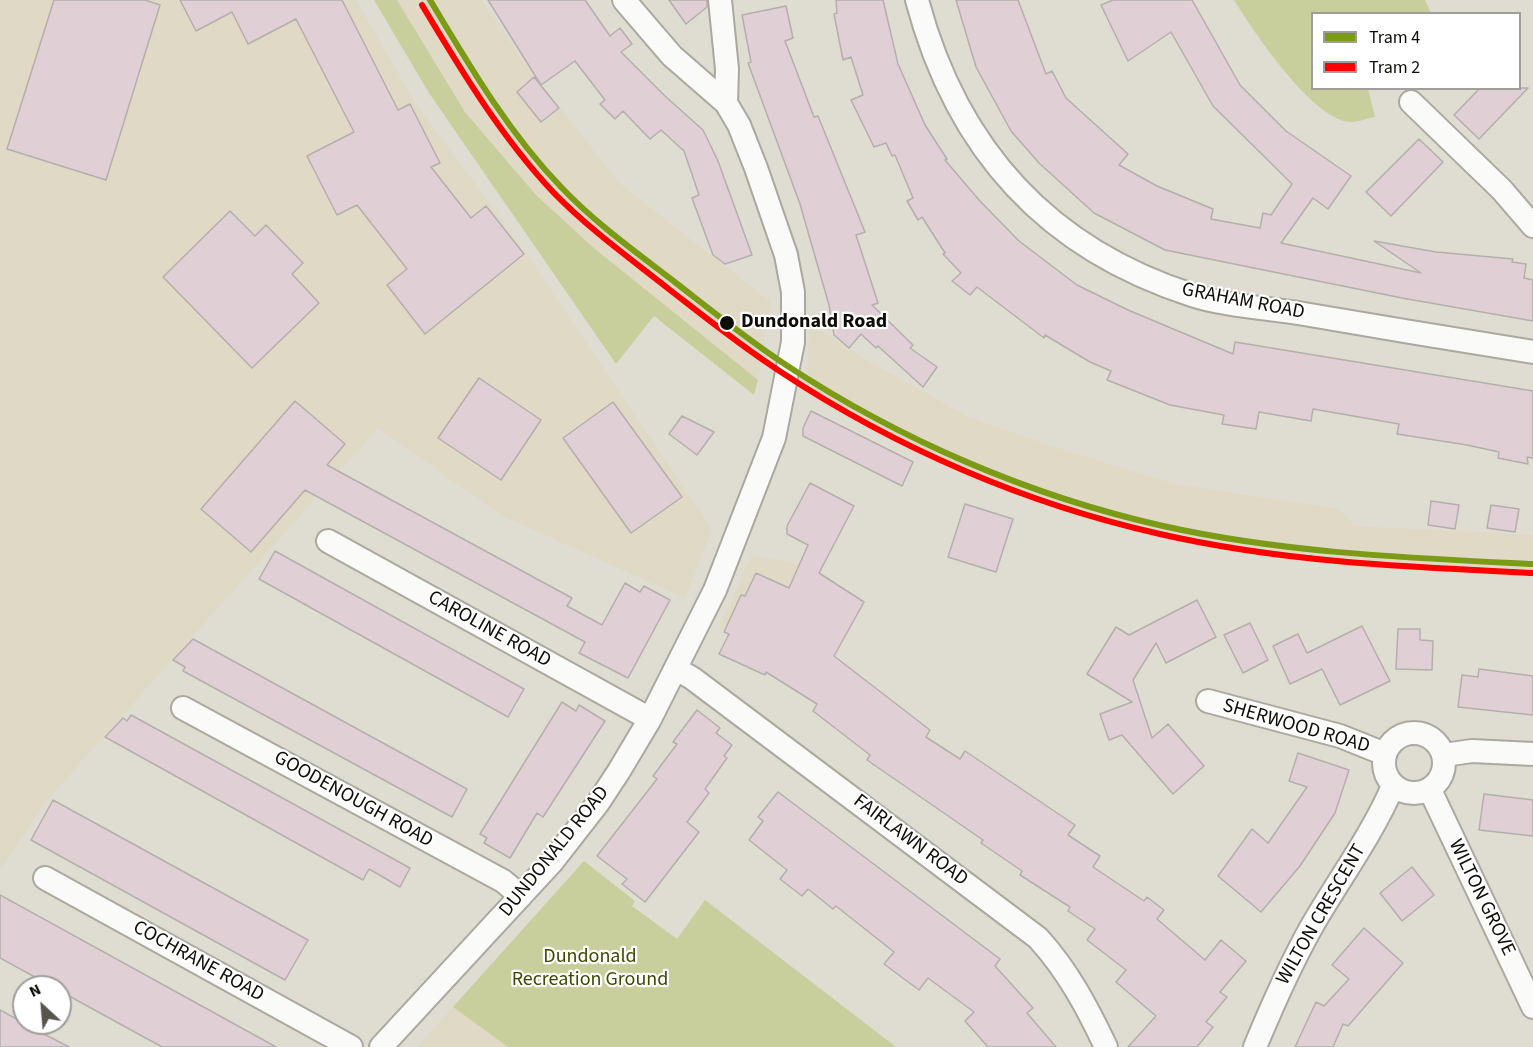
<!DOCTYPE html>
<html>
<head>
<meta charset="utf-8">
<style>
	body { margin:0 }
	#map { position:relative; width:1533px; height:1047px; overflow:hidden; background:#dfdcd1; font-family:"Source Sans 3",sans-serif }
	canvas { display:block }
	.legend { position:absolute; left:1311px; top:12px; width:210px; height:78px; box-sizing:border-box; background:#fff; border:2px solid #9f9e9b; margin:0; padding:8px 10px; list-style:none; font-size:18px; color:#0e0c06 }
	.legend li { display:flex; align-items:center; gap:12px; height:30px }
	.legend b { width:30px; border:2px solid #9f9e9b }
	.north { position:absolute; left:12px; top:975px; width:60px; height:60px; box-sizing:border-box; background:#fff; border:2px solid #9f9e9b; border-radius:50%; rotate:334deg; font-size:16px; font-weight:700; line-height:24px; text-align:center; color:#0e0c06 }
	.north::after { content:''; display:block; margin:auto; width:21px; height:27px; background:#57554d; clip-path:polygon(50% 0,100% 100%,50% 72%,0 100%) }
</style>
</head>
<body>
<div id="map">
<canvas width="1533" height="1047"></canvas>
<ul class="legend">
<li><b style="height:8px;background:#7b9a15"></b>Tram 4</li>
<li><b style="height:8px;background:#f00"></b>Tram 2</li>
</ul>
<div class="north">N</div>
</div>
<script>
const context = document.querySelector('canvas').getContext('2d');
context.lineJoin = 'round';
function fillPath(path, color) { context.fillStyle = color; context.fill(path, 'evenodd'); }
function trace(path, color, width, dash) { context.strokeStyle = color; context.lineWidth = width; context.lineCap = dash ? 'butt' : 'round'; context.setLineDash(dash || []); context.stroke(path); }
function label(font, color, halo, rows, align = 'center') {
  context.font = font + ' "Source Sans 3",sans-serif'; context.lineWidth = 4.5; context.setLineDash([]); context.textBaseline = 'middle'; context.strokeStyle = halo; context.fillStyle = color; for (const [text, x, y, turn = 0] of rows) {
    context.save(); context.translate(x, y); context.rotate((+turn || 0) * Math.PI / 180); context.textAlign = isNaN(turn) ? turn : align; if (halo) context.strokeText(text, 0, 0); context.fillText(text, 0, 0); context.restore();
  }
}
fillPath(new Path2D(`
	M0 0H356L414 101 526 253 712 530 685 598 503 516 378 428 50 797 0 869Z
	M397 0H482L522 59 620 184 766 298 771 299 758 380 595 249 537 196 466 112Z
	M810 324 866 360 968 417 1051 446 1174 484 1338 509 1355 526 1533 535V577L1349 567 1188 542 1121 526 1005 485 915 448 806 392Z
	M752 555 822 569 777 656 719 629Z
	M453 1007 508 1047H417Z`), '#e0d9c5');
fillPath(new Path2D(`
	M374 0H397L465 112 537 196 595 249 758 380 754 395 654 316 616 364 429 93Z
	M1234 0H1425L1431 13 1312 14V88L1368 89 1375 117C1367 118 1359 122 1352 122 1314 123 1252 29 1234 0Z
	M584 861 635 901 632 906 677 939 705 900 896 1047H508L453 1007Z`), '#c8cf9d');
const building = new Path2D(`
	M54 0H145L160 5 106 180 7 149Z
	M180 0H342L398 110 410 104 440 163 431 167 471 218 486 206 524 254 425 334 387 285 407 269 357 205 337 215 307 156 354 132 296 19 248 44 232 12 196 31Z
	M488 0H585L610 36 620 28 632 44 621 52 665 96 703 130 718 161 752 255 725 264 713 255 692 198 699 195 684 151 661 130 650 139 623 111 615 119 600 104 605 100 575 61 541 85Z
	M669 0H707V7L686 24Z
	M836 0H883L898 64 925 125 947 159 945 160 979 200 1019 241 1077 285 1128 310 1233 354 1235 342 1533 391V458L1527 457 1528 464 1498 458 1499 452 1467 445 1397 434 1399 424 1313 409 1311 421 1259 412 1256 429 1222 424 1224 415 1170 405 1107 380 1111 371 1090 362 1045 335 1044 338 977 287 970 295 952 281 961 273 943 254 945 253 922 217 918 220 907 201 913 198 895 155 892 156 886 143 874 147 851 100 863 95 851 57 843 60 834 14 837 13Z
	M956 0H1018L1046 74 1052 71 1066 98 1128 154 1119 165 1157 186 1213 209 1211 219 1260 228 1263 213 1271 215 1292 184 1213 106 1171 32 1128 61 1101 5 1113 0H1192L1240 85 1286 131 1351 176 1328 209 1313 198 1281 243 1421 273 1374 241 1436 252 1513 259 1512 262 1526 264 1524 278 1533 280V321L1402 298 1165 250 1094 213 1039 163 1011 131 976 67Z
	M786 6 793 38 785 41 814 117 818 116 865 232 856 235 878 303 872 305 913 345 910 348 937 367 923 387 878 346 876 348 861 334 849 348 834 335 829 305 800 204 748 63 751 62 742 15Z
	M534 77 559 108 541 122 517 92Z
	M1480 88H1528L1479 139 1454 115Z
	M1419 139 1443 162 1391 216 1366 192Z
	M230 211 255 236 266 225 303 263 292 274 319 303 252 368 163 277Z
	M479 378 541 420 501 480 438 438Z
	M295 401 345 444 327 465 572 598 567 606 602 625 625 583 640 592 644 586 670 600 628 678 579 653 585 642 305 490 251 552 201 509Z
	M613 402 682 497 631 533 563 438Z
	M811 411 913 462 902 486 803 436V428Z
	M682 416 714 432 697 455 669 434Z
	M810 483 854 506 819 573 864 602 834 656 930 730 926 737 960 759 965 751 1075 825 1068 835 1100 856 1093 867 1144 901 1147 897 1164 910 1157 919 1205 960 1221 940 1246 961 1220 992 1227 997 1206 1022 1213 1027 1197 1047H1128L1156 1016 1116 982 1126 970 1087 940 1095 929 1068 911 1070 907 1020 875 1022 871 981 843 983 840 867 760 870 755 813 711 817 704 766 672 765 675 719 654 729 634 724 632 741 595 745 596 756 573 789 588 808 545 787 534V526Z
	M1431 501 1459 505 1455 529 1428 525Z
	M965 504 1013 519 996 572 948 557Z
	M1491 505 1519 509 1515 532 1487 528Z
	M275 551 524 689 508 717 259 579Z
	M1197 600 1216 637 1166 663 1156 643 1133 680 1152 738 1168 724 1204 766 1173 794 1122 735 1109 740 1100 714 1132 702 1087 674 1116 627 1129 635Z
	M1250 623 1268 660 1243 673 1224 635Z
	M1362 626 1390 681 1340 705 1322 669 1290 684 1273 646 1298 634 1307 653Z
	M1398 629H1420V640L1433 641 1432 670 1396 669Z
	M193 639 467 789 452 817 183 671 185 667 173 660Z
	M1479 669 1533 676V715L1458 707 1462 675 1478 677Z
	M562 702 576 711 579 705 605 721 543 817 537 813 510 858 484 843 487 838 480 834Z
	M697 710 720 728 716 733 732 745 724 756 727 758 705 789 709 793 687 822 699 832 645 902 622 884 627 879 597 856 657 779 653 776 677 744 673 742Z
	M131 715 410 868 400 887 369 869 363 880 105 737 123 718 127 721Z
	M1298 753 1349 770 1335 813 1300 866 1261 912 1218 876 1252 829 1268 843 1307 787 1289 781Z
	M778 792 1000 959 995 966 1033 1008 1027 1013 1056 1047H988L965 1021 974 1012 928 978 919 990 884 964 894 952 836 906 833 909 808 889 802 896 780 879 787 870 749 840 763 821 758 817Z
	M1484 794 1533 800V836L1479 830Z
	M53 800 308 940 285 980 31 840Z
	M1412 867 1434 895 1402 921 1380 893Z
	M0 895 229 1021 276 1047H162L131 1030 60 991V987H53L0 958Z
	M1364 928 1403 963 1348 1026 1343 1024 1333 1047H1295L1316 1002 1324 1006 1349 979 1332 965Z
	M0 1010 40 1032 69 1047H0Z`);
fillPath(building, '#e0cfd4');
trace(building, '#b4afac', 1.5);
const street = new Path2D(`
	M720 0 727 69 726 103
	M917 0C956 147 1045 248 1192 295 1225 306 1269 308 1304 314 1380 327 1457 340 1533 352
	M1411 102 1502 190 1533 226
	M328 541 650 719
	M676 669 692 678 1038 938C1068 971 1087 1007 1106 1047
	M1208 701 1340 736 1385 754
	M183 708 503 881 521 896
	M1384 763a30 30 0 1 1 60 0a30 30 0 1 1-60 0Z
	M1444 755 1472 751 1533 754
	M1430 790 1533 1007
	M45 878 351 1047
	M381 1047 552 862 598 803 619 771 650 719 715 590 774 438 793 342V292L786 255 756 168 739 125 726 103 672 56 624 0
	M1255 1047C1272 1006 1290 965 1312 926 1339 879 1372 835 1393 786`);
trace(street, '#aba8a0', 26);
trace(street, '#fafaf8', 22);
trace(new Path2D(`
	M430 0C469 65 508 132 561 187 595 223 637 253 676 283 712 311 748 340 786 365 900 440 1030 496 1163 526 1284 553 1409 558 1533 564`), '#7b9a15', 6);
trace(new Path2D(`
	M422 5C461 70 501 137 554 193 589 229 631 259 670 290 706 318 742 347 781 372 896 448 1026 504 1160 534 1282 562 1408 567 1533 573`), '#f00', 6);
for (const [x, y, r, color] of [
	[727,323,8,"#0e0c06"]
]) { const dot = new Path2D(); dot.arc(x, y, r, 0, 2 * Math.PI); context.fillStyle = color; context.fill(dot); trace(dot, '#fff', 2); }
label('20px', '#0e0c06', '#fff', [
	["GRAHAM ROAD",1243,302,11],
	["CAROLINE ROAD",489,630,29],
	["SHERWOOD ROAD",1296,727,16],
	["GOODENOUGH ROAD",353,800,29],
	["FAIRLAWN ROAD",910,841,37],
	["DUNDONALD ROAD",555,852,-51],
	["WILTON GROVE",1481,898,64],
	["WILTON CRESCENT",1322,915,-60],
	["COCHRANE ROAD",198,962,29]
]);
label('bold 20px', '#0e0c06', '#fff', [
	["Dundonald Road",741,323]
], 'left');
label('20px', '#3e4800', '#fff', [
	["Dundonald",590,958],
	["Recreation Ground",590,981]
]);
</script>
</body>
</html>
